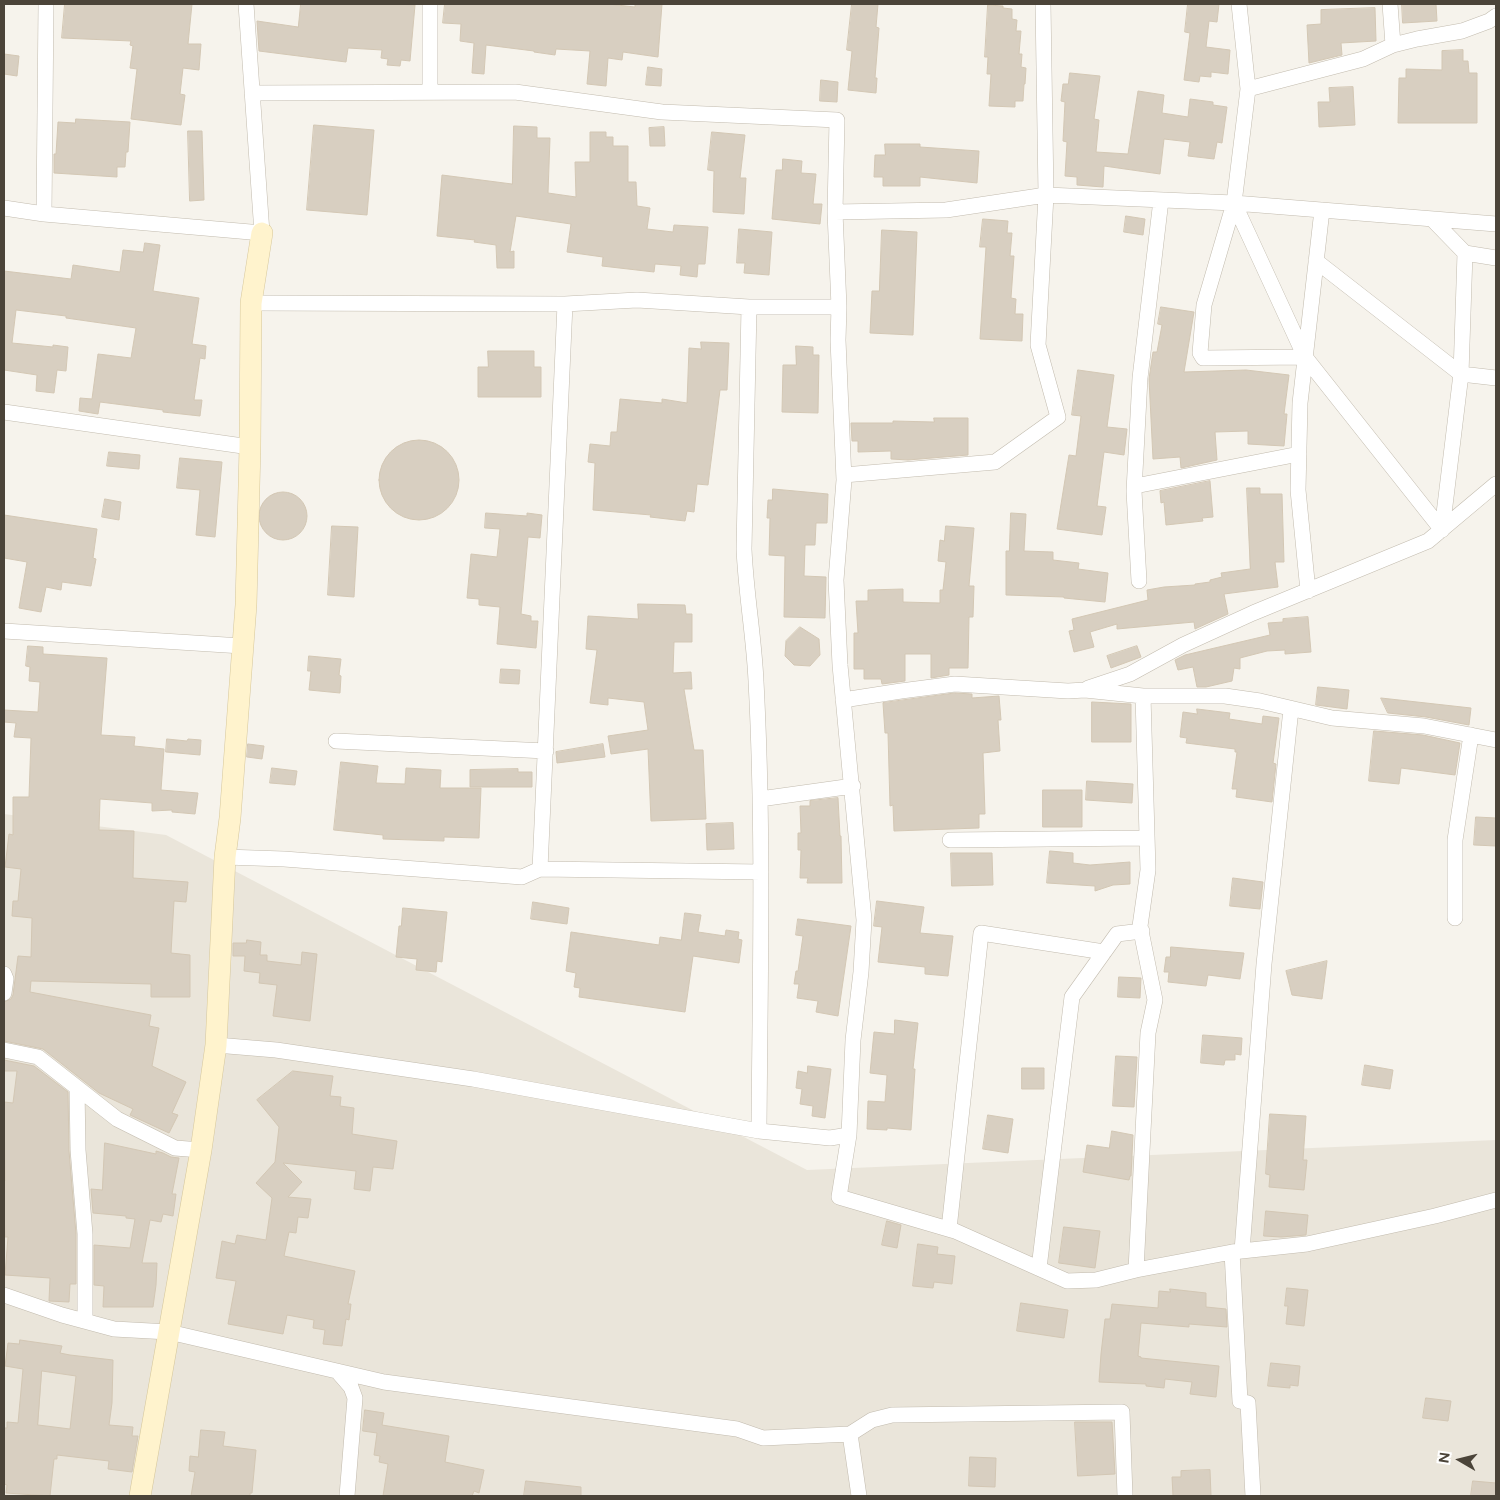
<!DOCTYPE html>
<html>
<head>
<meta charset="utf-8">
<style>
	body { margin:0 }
	#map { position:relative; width:1500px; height:1500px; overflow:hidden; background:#f6f3ec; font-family:Figtree,sans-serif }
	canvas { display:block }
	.frame { position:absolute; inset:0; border:5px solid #4b4439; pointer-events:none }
	.north { position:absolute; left:1435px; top:1435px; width:50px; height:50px; -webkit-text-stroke:4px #fff; paint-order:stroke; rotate:278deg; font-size:14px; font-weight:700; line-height:20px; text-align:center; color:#4b4439 }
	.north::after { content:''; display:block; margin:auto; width:18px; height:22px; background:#4b4439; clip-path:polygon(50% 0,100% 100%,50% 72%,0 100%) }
</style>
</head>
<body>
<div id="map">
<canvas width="1500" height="1500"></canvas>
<div class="frame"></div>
<div class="north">N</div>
</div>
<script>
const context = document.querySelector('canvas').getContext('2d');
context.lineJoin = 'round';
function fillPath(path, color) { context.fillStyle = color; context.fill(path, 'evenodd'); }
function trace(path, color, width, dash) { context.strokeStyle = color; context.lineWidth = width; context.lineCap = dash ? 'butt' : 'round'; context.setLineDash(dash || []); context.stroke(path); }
fillPath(new Path2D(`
	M4 814 166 835 807 1170 1496 1140V1496H4Z`), '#eae5da');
const building = new Path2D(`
	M65 4H192L188 44H201L199 70 183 68 180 94 185 95 181 125 131 119 137 69 130 68 133 46 130 45 131 41 62 38Z
	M301 4H396L415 5 410 61 401 60 400 66 387 65 388 59 381 58 382 50 348 48 346 62 259 51 257 21 298 27Z
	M445 4H608L635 7V4H662L658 57 623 52 622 60 608 58 606 86 587 84 590 51 556 49 555 55 534 52V51L486 45 484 74 472 73 474 43 460 41 461 24 443 23Z
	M852 4H878L876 27 879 28 875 78H877L876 93 848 90 852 51 847 50Z
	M1188 4H1219L1217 22 1209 21 1206 47 1230 50 1228 74 1211 72V77L1200 76 1199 82 1184 80 1190 33 1185 32Z
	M1402 4H1436L1437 21 1403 23Z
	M988 5 1003 6V8L1012 9V19L1017 20 1016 31H1021L1019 54H1022L1021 67 1026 68 1025 84H1024L1023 101H1015V107L989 106 991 74H987L988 57H985Z
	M1375 8 1376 41 1341 43 1342 55 1309 63 1307 25 1321 24V10Z
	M1463 50V61H1468L1469 73H1477V123H1398L1399 78H1406V69L1442 70V51Z
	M4 54 19 56 17 76 4 74Z
	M648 67 662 69 661 86 646 85Z
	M1070 73 1100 76 1094 119 1099 120 1096 152 1128 154 1138 91 1164 95 1162 113 1188 117 1190 99 1213 102V105L1227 107 1222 143 1217 142 1214 159 1188 156 1190 142 1164 139 1160 174 1104 166 1103 187 1077 185V177L1065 176 1067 142 1063 141 1065 102 1061 101 1063 84H1068Z
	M821 80 838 82 837 102 820 101Z
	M1353 87 1355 125 1319 127 1318 102H1330L1329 88Z
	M76 119 130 122 128 152H126L125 167H117V177L54 173V154H56L58 122 75 123Z
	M314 125 374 130 367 215 307 210Z
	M514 126 537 127V138H550L548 193 576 197 575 162H590V132H606V137H613V146H628V182H636L637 206 650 208 647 229 673 232 674 225 708 227 705 264H698L697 277 680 275 681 266 655 264 654 272 602 266 603 257 567 252 571 224 516 216 510 252 514 251V268H497L496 245 474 242 475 240 437 236 442 175 512 184Z
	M664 127 665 146H650L649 128Z
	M188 131H202L204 200 190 201Z
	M712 132 745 135 740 178H746L744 214 713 212 714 171 708 170Z
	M885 144H920V147L979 151 977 183 920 177V186H883V177H874L875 155H885Z
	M783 159 802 161 801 173 816 174 813 204H822L820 224 772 219 776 170H782Z
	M1126 216 1145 219 1143 235 1124 232Z
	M983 219 1008 221 1007 233H1012L1010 256H1014L1011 298 1016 299 1015 314H1023L1022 341 980 339 986 247H980Z
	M739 229 772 232 769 275 744 273 745 263H737Z
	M882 230 917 232 913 335 870 333 872 291H879Z
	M145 243 160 245 153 291 199 298 192 344 206 346 205 359 200 358 194 400H202L200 416 163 412V410L100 402 98 414 79 411 80 398 92 399 98 354 131 358 136 328 66 318V316L16 310 12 343 53 347V345L68 347 66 371 57 370 54 393 36 391 37 375 4 370V271L71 279 73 265 120 272 123 250 143 252Z
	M1161 307 1194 312 1184 372 1246 370 1289 375 1284 414H1287L1284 446 1248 444V431L1215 432 1217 460 1181 468 1180 457 1153 459 1149 379 1153 352H1157L1162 325 1158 324Z
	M701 342 729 343 727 390H720L708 485 697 484 694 512 687 511 685 521 650 517 651 515 593 510 595 463 588 462 590 444 610 446 611 432H617L620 399 662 403V399L687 403 689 348 701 349Z
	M796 346 813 347V355H819L818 413 782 412 783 365H796Z
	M488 351H534V367H541V397H478V367H488Z
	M1078 370 1114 375 1107 427 1127 429 1124 455 1104 452 1097 506 1106 507 1102 535 1057 529 1069 455 1076 456 1081 416 1072 415Z
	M934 418H968V455L908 460 891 459V451L858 452V441H852L851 423H893V421L934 422Z
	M379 480a40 40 0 1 1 80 0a40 40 0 1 1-80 0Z
	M109 452 140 455 139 469 107 466Z
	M180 458 222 462 215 537 196 535 200 490 177 488Z
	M1210 481 1213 517 1202 518 1203 521 1166 525 1164 502 1161 503 1160 491Z
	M1247 488H1260V494H1282L1284 562H1275L1278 587 1224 594 1228 614 1197 628 1195 629 1194 622 1117 629V624L1090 632 1094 647 1074 652 1069 631 1074 630 1072 619 1148 600 1147 590 1164 587 1195 585V584L1210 582V580L1222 577 1221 573 1250 569Z
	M773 489 828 494 827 523H816L815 545H805L804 576 826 577 825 618 784 617 785 556 769 555 770 518H767L768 500H772Z
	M259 516a24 24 0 1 1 48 0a24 24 0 1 1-48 0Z
	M105 499 121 502 119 520 102 517Z
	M486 513 527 516V513L542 515 540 538 528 537 521 614 531 616V621H538L536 648 497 644 500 607 479 605V599L467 598 471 554 497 557 500 529 485 528Z
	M1011 513 1026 514 1024 551 1053 552V560L1079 563 1078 569 1108 573 1105 602 1064 598V597L1006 595V551H1009Z
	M4 515 97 529 93 558 96 559 91 586 62 582 61 590 46 587 41 612 19 608 27 562 4 558Z
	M332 526 358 527 354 597 328 595Z
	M946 526 974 528 969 586H974L973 617H969L968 668H949V675L931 678V654H905V681L882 684 881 679H864V669H854V633H858L856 601H868V590L903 589V602L940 603V590H943L946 562 938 561 940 540 944 541Z
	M638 604 685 605 686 614H692V642H674L673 673 691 672 692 689H684L694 750H703L706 819 651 821 648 749 611 754 608 736 648 730 644 702 608 698V705L590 703 597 650 586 649 588 616 638 619Z
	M1308 617 1311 652 1285 654V650L1267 651 1240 658V669L1234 668 1232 681 1206 687H1197L1193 667 1178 670 1175 660 1185 655 1270 635 1268 623 1283 622V619Z
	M800 627 819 639 820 655 810 666 794 665 785 656 786 641Z
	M28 646 43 647V654L107 658 101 735 135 737 134 746 164 749 161 790 198 793 195 814 172 812V810L152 811V803L100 799 99 830 134 831 133 878 188 882 186 902 174 901 171 953 190 955V997H151V984L31 981 30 992 151 1015 149 1026 159 1028 152 1066 186 1082 172 1113 178 1115 169 1133 130 1115 133 1109 99 1093 43 1049 4 1041V1002L11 999 13 995 18 956 31 957 32 918 12 916 13 901H18L21 869 5 867 9 834 13 835V797H29L31 738 14 737 16 723 4 722V710L38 712 40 682 29 681 30 667 26 666Z
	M1137 646 1141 657 1111 668 1107 656Z
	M309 656 341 659 339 675 341 676 340 693 309 690 311 671H308Z
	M501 669 520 670 519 684 500 683Z
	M1318 687 1349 690 1347 709 1316 705Z
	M955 693 972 694V698L999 696 1001 720H998L1000 751 983 753 985 814H979V828L894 831 893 805 890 806 888 733H885L883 703Z
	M1381 698 1471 708 1469 725 1426 717 1388 713Z
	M1092 702 1131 704V742H1092Z
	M1197 709 1230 713 1229 719 1262 724 1263 716 1279 718 1273 763 1276 764 1272 802 1236 797 1237 789H1232L1237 752H1235V749L1186 743 1187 738 1180 737 1183 712 1197 714Z
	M1374 731 1423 735 1460 743 1455 775 1401 768 1399 784 1369 781Z
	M167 739 187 741 188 739 201 740 200 755 166 752Z
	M248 744 264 746 262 759 247 757Z
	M603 744 605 757 557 763 556 752Z
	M341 762 378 766 376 783 405 784 406 768 441 770 440 788H481L479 838 444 837V841L383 839V835L334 830Z
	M272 768 297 771 295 785 270 783Z
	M518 769V772H532V787H470V770Z
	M1087 781 1133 784 1132 803 1086 800Z
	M1043 790H1082V827H1043Z
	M838 798 840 836H841L842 883H807L808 878H800L801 850H798V833H801L800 806H810V801Z
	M1476 817 1496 818V846L1474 845Z
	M733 823 734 849 707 850 706 824Z
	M1050 851 1073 853V863L1090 865 1130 862V884L1113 885 1095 891V886L1047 883Z
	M951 853H992L993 885 952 886Z
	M1233 878 1263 882 1260 909 1230 906Z
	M877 901 924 907 920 933 953 936 948 976 925 974V967L878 962 882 927 874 926Z
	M533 902 569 908 567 924 531 919Z
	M403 908 447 912 442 962 437 961 436 972 416 970 417 959 396 957 399 926H401Z
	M685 913 701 915 698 932 725 936 726 930 739 932 738 939 742 940 739 963 693 956 685 1012 579 997 580 988 574 987 576 973 566 971 571 932 659 945 660 937 681 940Z
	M798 919 851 926 838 1016 816 1012 818 1001 797 998 799 984H794L796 971H798L803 936 796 935Z
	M247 940 261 942 260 955H267V961L301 965 302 952 317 954 310 1021 273 1016 277 985 259 983 260 973 244 971 245 956H233V943H246Z
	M1171 947 1244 953 1240 979 1208 975 1206 986 1168 982 1169 972H1164L1166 957H1170Z
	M1327 961 1322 999 1292 995 1286 971Z
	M1119 977 1141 978 1140 998 1118 997Z
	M895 1020 918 1023 913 1069H915L911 1130 887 1128V1130L867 1129 868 1101 885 1102 887 1075 870 1073 874 1032 894 1034Z
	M1203 1035 1242 1038 1241 1055 1235 1054V1060H1225L1224 1065 1201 1063Z
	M1116 1056 1137 1057 1134 1107 1113 1106Z
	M4 1060 34 1066 68 1092 69 1151 76 1234V1284H70L69 1302 49 1301 50 1278 5 1275 8 1237H5L4 1213V1181H5L4 1102 13 1103 17 1071H4Z
	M1365 1065 1393 1070 1390 1089 1362 1085Z
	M808 1066 831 1069 825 1118 812 1116 813 1106 800 1104 802 1089 796 1088 798 1071 807 1073Z
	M1022 1068H1044V1089H1022Z
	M293 1071 333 1076 330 1096 341 1097 340 1106 354 1108 352 1134 397 1141 393 1169 373 1167 370 1191 354 1189 356 1171 283 1163 302 1182 288 1197 311 1199 308 1218 298 1217 296 1233 289 1232 284 1256 355 1271 348 1304H351L349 1320 346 1319 342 1346 323 1344 325 1330 313 1328 314 1320 287 1315 283 1334 228 1324 236 1281 216 1278 222 1241 235 1244 237 1235 266 1240 272 1198 256 1183 275 1162 279 1127 257 1100Z
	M1270 1114 1306 1116 1303 1160H1307L1304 1190 1269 1187 1270 1175 1266 1174Z
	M988 1115 1013 1119 1008 1153 983 1149Z
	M1112 1131 1133 1135 1131 1176H1130L1129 1180 1083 1172 1087 1145 1109 1148Z
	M105 1143 156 1154V1151L163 1153 171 1157 179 1158 172 1194H176L173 1216 163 1214 161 1222 150 1220 142 1263H157L156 1285 153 1307H103L104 1286 94 1285V1245L130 1248 135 1219 126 1218V1216L93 1213 91 1189 102 1190Z
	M1266 1211 1308 1215 1306 1235 1281 1237 1264 1236Z
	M887 1221 901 1225 897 1248 882 1245Z
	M1064 1227 1100 1231 1095 1268 1059 1263Z
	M918 1244 938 1247 937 1254 955 1256 952 1284 934 1282 933 1288 913 1286Z
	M1287 1288 1308 1290 1304 1326 1286 1324 1288 1306H1285Z
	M1170 1289 1206 1293V1307L1226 1309 1227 1327 1189 1324V1327L1141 1323 1138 1356 1141 1357V1358L1219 1366 1216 1397 1190 1394 1192 1382 1165 1379 1164 1388 1146 1386V1384L1099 1382 1101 1354 1105 1319H1110L1112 1304 1158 1308 1159 1291 1170 1292Z
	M1021 1303 1068 1310 1064 1338 1017 1331Z
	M20 1340 62 1346 60 1353 70 1355 113 1360 112 1403 109 1425 133 1427 132 1436H138L132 1472 108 1469 109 1461 57 1455V1459H54L50 1496 6 1493 7 1485 4 1484V1428H7V1422L18 1423 23 1369 5 1366 8 1343 19 1344ZM42 1371 76 1376 70 1429 38 1425Z
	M1271 1363 1300 1366 1298 1386 1290 1385V1388L1268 1386Z
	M1426 1398 1451 1401 1448 1421 1423 1418Z
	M365 1410 384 1413 382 1425 449 1436 445 1462 484 1470 479 1493 474 1491 472 1496H383L388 1464 379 1462 380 1456 374 1455 377 1433 363 1431Z
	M1075 1422H1112L1115 1474 1078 1476Z
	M201 1430 225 1432 223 1446 256 1450 252 1493H250V1496H191L195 1472 189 1471 190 1456 198 1457Z
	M970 1457 996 1458 995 1487 969 1486Z
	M1210 1470 1211 1496H1173L1172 1477H1181V1471Z
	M526 1481 581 1487V1496H524Z
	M1473 1481 1496 1483V1496H1471Z`);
fillPath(building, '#d8cfc1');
trace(building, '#d3c7b4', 1);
const street = new Path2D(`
	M430 4V92
	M1239 4 1248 89 1234 203 1204 305 1200 353 1203 358 1305 357
	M1390 4 1393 45
	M1248 89 1363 59 1393 45 1417 39 1462 31 1489 21 1496 16
	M252 93 515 92 662 112 837 120 835 212 839 307 838 340 844 480 836 580 840 665 864 920 861 972 853 1040 849 1135 839 1197 955 1231 1067 1281 1096 1280 1136 1270 1232 1252 1307 1244 1435 1216 1496 1200
	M1234 203 1305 357 1442 530
	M4 208 44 214 262 233 246 4
	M835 212 946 210 1046 195 1234 203 1496 224
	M44 214 46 4
	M1432 219 1465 253 1496 258
	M1316 261 1461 374 1496 378
	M251 303 565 304 637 300 749 307H839
	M749 307 744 549C746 594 754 637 756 681 764 831 760 981 759 1131
	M4 412 250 447
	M844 475 995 462 1058 417 1038 345 1046 195 1043 4
	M1135 486 1299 454
	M1442 530 1461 374 1465 253
	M1139 581 1134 491 1140 378 1161 200
	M1308 591 1298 490 1300 403 1322 210
	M4 631 242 646
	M1088 688 1130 674 1183 645 1253 613 1428 541 1496 484
	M843 700 901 691 955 684 1068 691 1085 690 1143 696H1225L1260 701 1332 718 1424 726 1496 740
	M336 741 546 751
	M760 799 853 786
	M950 840 1147 838
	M225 857 284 859 522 877 540 869 761 872
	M540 869 565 304
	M1455 918V840L1471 735
	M4 974 6 979 4 993
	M216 1045 276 1050 473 1079 759 1131 830 1138 849 1135
	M4 1050 38 1057 117 1119 175 1148 201 1150
	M77 1088 78 1150 85 1234V1320
	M949 1229 981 933 1104 952
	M1242 1251 1264 964 1291 709
	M1232 1252 1240 1401 1248 1403 1253 1496
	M1039 1268 1072 997 1117 934 1142 931
	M1136 1270 1148 1033 1155 1000 1140 926 1148 870 1143 696
	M4 1295 62 1315 114 1329 169 1332 384 1382 737 1429 763 1438 850 1434
	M338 1372 351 1387 355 1398 347 1496
	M859 1496 850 1434 872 1420 892 1415 1122 1412 1125 1496`);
const secondary = new Path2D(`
	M140 1496 201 1150 216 1045 225 857 230 818 246 605 250 447 251 303 262 233`);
trace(street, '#c2bbae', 16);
trace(secondary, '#d6c79b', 22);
trace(street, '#fff', 15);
trace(secondary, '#fff3cd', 21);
</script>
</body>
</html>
